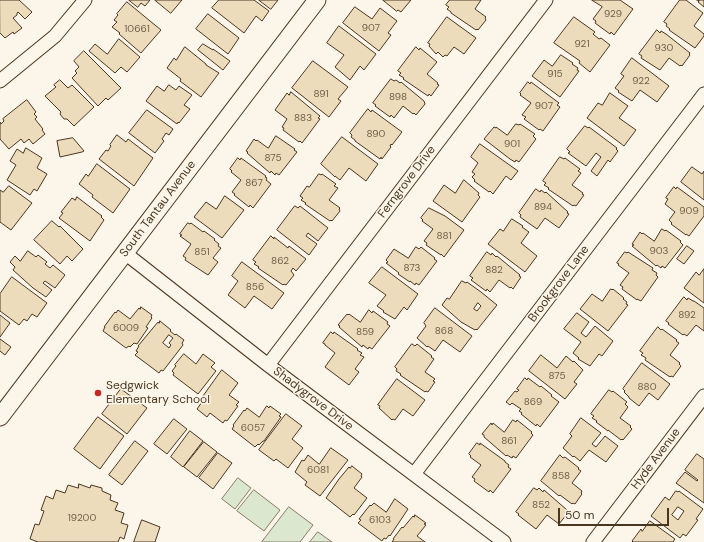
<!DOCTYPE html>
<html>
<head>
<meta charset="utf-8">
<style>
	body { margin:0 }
	#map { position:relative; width:704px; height:542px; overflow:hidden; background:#fbf6e9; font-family:"DM Sans",sans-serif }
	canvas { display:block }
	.scale { position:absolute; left:558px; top:508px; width:111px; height:18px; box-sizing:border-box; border:2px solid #4a3520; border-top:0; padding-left:5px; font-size:12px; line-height:14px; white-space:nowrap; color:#4a3520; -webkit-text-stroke:3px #fbf6e9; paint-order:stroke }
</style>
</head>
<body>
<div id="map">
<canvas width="704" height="542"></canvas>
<div class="scale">50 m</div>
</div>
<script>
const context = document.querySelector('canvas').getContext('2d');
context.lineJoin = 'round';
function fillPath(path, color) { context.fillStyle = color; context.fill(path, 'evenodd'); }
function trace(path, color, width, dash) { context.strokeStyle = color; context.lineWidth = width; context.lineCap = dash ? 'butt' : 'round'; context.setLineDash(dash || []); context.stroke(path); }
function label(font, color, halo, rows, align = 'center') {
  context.font = font + ' "DM Sans",sans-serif'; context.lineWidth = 3; context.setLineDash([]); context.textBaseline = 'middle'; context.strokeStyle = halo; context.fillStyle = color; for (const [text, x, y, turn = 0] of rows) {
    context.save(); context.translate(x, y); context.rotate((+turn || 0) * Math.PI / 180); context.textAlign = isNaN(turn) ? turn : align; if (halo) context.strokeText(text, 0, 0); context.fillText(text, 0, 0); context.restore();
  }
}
const green = new Path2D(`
	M238 478 251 488 235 509 222 499Z
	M254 490 280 510 264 531 237 511Z
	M289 507 313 525 300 542H262Z
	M318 532 332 542H310Z`);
fillPath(green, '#dce7d0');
trace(green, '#887966', 1);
const building = new Path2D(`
	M0 0H19L32 12 25 19 18 12 17 13V15L13 18 22 28 14 34 13 32 5 38 0 33Z
	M129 0H150L145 6 141 3 138 7Z
	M155 0H182L171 13Z
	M219 0H254L269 11 262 21 256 16 244 33 212 8Z
	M259 0H278L271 9Z
	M383 0H411L401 12 398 10 397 11Z
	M450 0H481L475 9 486 17 485 18 486 20 478 30 477 29 476 30 451 13V12L447 9 449 7 446 5Z
	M592 0H620L633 9 614 35 611 32 610 34 595 23 596 21 593 19 602 7Z
	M680 0H686L703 13 694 26 704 34V36L695 48 669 30 670 29 666 26 667 24 664 22Z
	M697 0H704V7L698 2 699 1Z
	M127 2 161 30 141 53 119 34 120 33 112 27 117 22 114 20 118 15 117 14Z
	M355 7 372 19 380 8 397 21 388 33 391 35 379 51 343 23Z
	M208 14 239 38 228 54 196 29Z
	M447 17 476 38 464 54 454 47 447 56 445 55 443 57 438 52 436 54 429 46 430 44 428 43Z
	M574 17 595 32 593 34 599 39 601 38 610 45 590 72 579 63 580 61 554 43Z
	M339 26 376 54 364 70 360 66 350 80 335 67 344 55 327 43Z
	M657 30 660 33 661 31 666 34 690 53 689 54 690 55 682 66 681 65 680 66 669 58 660 70 641 58 642 56 639 54Z
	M119 39 140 57 127 72 121 67 115 73 89 51 95 44 107 54Z
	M203 44 213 50V49L230 61 223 70 198 50Z
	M185 47 206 64V65L219 73 201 97 180 81 181 79 167 68 174 58 176 60Z
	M416 47 419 50 420 48 437 62 427 74 438 83 437 84 439 85 431 96 429 94 428 96 403 79 404 78 399 75 401 73 398 71Z
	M84 51 121 88 108 100 106 98 98 106 72 78 77 73 75 71 79 67 74 61Z
	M561 55 573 63 572 64 578 68 577 70 579 71 560 97 532 76 544 60 552 66Z
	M632 58 669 86 657 102 640 90 632 101 618 92 619 91 615 88 624 76 621 74Z
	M313 61 348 87 338 99 341 101 329 117 292 88Z
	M391 79 394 81 396 80 400 83 401 82 424 101 425 104 416 115 414 113 413 114 403 106 394 118 391 115 390 117 375 106 376 105 373 103Z
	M60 80 68 88 72 85 94 107 74 126 67 119H64L60 114 61 112 45 96 56 87 54 85Z
	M528 82 530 84 531 82 559 103 557 105 560 107 543 131 540 129 539 130 524 119 526 117 522 115 531 103 520 95 521 94 520 93Z
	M169 85 176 90 179 86 192 95 184 105 190 109 179 123 178 122 177 124 146 101 157 86 164 91Z
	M291 92 320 116 318 118 320 119 302 143 300 141 299 142 283 130 284 128 282 127 287 119 275 110 287 93 289 95Z
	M610 93 628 106 619 118 636 130 624 146 587 118 598 103 602 105Z
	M27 100 36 112 34 114 37 117 35 119 43 129 42 130 45 134 33 144 29 139 24 143 21 139 9 149 0 139V122L1 124 4 121 3 119Z
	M368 109 371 112 372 110 402 132 392 145 391 144 390 146 391 147 382 159 381 157 380 159 355 141V140L351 137 352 135 350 133Z
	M147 110 173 129 169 135 166 133 162 139 164 141 155 153 129 133Z
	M516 124 519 125 520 124 535 134 533 136 536 139 519 162 516 160 515 162 510 159 484 139 494 127 496 128V127L507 135Z
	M585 126 588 128 589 127 617 148 616 149 618 151 610 162 608 160 597 176 591 171 601 157 596 153 586 166 568 153 570 152 567 149Z
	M117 135 126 142 128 139 153 158 134 186 99 159 106 150 108 151 111 146 110 145Z
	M276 136 295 149 294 150 297 152 279 175 276 173 275 175 271 171 270 173 247 153 248 152 246 151 254 139 256 141 257 140 268 148Z
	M342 137 378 164 366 181 349 168 340 180 335 176V177L321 164Z
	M73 138 84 151 82 152 60 157 57 141Z
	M480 144 518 171 511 180 506 176 493 194 490 191 489 192 474 181 475 180 472 177 475 174 472 172 478 163 471 157Z
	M26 148 42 158 37 168 47 174 37 191 34 189 30 195 7 180 16 165 10 161 17 149 23 153Z
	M560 157 564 159 565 158 580 169 578 171 581 173 572 185 583 193 582 194 584 195 576 206 574 205 573 206 548 189 549 188 544 185 546 183 543 181Z
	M238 158 240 160 241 158 266 176 265 177 267 178 266 180 271 184 253 208 250 205 249 207 234 195 235 194 232 192 241 180 231 172 232 171 230 169Z
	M97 164 130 189 113 213 92 197 93 195 79 184 86 174 88 176Z
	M692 167 702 174 704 171V200L681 182Z
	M319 174 321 175 322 174 336 184 334 186 338 188 329 200 340 208 339 209 340 211 332 221 331 220 330 221 305 204 306 203 301 200 303 198 300 196 307 186 309 187Z
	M464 180 479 193 478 195 480 197 462 222 433 201 444 185 455 193Z
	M9 186 32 203 11 230 0 222V190L3 192Z
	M674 187 676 189 677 187 704 207V216L689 236 686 234V235L671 224 672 223 669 220 675 212 665 204 668 199 666 198Z
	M536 189 540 192 541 190 545 193 546 192 568 212 567 213 569 214 559 228 545 218 537 229 520 217 521 215 519 213Z
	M225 196 244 210 222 238 194 217 206 202 216 209Z
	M77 197 102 216 101 217 104 220 90 241 59 218 63 213 61 212 72 198 75 200Z
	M295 206 298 208 300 206 328 228 318 241 308 233 306 236 317 244 309 255 277 230Z
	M429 208 445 216 464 230 444 257 441 254V255L426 245 427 243 424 241 433 229 422 221 423 220 421 218Z
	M512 219 523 226 522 227 529 232 521 243 537 256 525 272 488 244 500 229 503 231Z
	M52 221 59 227 60 226 83 249 72 261 67 256 60 264 34 240Z
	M188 223 190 224 191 223 203 232 204 231 215 239 214 240 219 244 218 246 221 248 213 258 218 262 208 275 185 260 186 258 183 256 191 244 180 236 182 235 180 234Z
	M662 229 665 231 666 230 681 241 680 242 683 245 665 268 662 266 661 268 657 265 656 266 632 246 634 245 632 244 640 232 642 234 643 233 654 241Z
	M271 236 274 239V237L288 248 289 246 306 259 296 271 293 268 291 271 294 275 286 285 284 284 283 285 258 268 259 267 254 264 256 262 253 260Z
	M687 246 694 251 684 264 677 259Z
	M416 247 419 249 421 247 435 258 434 259 437 261 419 285 416 283 415 285 410 281V282L398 274 399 273 386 263 388 262 386 260 394 249 408 258Z
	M28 251 36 257 38 255 47 262 45 264 50 268 53 265 65 275 55 288 45 281 43 283 52 290 46 297 33 288 13 270 15 267 10 262 15 256 20 261Z
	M487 252 491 255 492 253 496 257 497 256 520 275 519 276 521 277 513 289 511 287 510 288 499 280 490 292 487 289 486 291 471 280 473 278 470 276Z
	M625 252 627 253 628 252 653 268 652 270 657 273 656 275 658 277 641 301 637 299V300L622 289 623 287 620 285 629 273 618 265 619 264 617 263Z
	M242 262 284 293 272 309 254 296 245 308 228 295 238 281 232 276Z
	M382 267 418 294 407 310 404 307 395 319 383 312 384 311 377 306 386 295 369 283Z
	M704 269V303L684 288 696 272 699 275Z
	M12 277 47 303 37 317 32 314 27 321 24 319 19 325 0 311V294Z
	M462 281 466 283 467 282 481 292 497 305 477 330 476 329 475 330 461 322 442 305 447 298 449 299ZM478 303 481 306 477 311 474 309Z
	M611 289 612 290 613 289 624 298 623 299 627 302 626 304 628 305 608 331 580 309 592 294 602 301Z
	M684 297 687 300 688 298 693 301H694L704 308V331L696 325 687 336 684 334 683 335 668 324 669 323 666 321Z
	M141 307 152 315 151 317 152 318 146 327 148 328 137 344 134 343 130 347 129 346 126 348 103 331 105 327H104L115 312 116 313 118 310 130 319 139 308 140 309Z
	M435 308 472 336 460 352 443 340 435 351 428 346 427 347 417 338 426 326 424 323Z
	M369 310 372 313 373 311 388 322 387 324 390 326 372 349 369 347 368 349 363 345 362 347 339 327 340 326 338 325 347 314 348 315 349 314 360 322Z
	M577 313 589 322 581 333 586 337 595 326 613 341 602 356 599 354 590 366 578 359 579 358 573 353 581 342 564 329Z
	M0 315 10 323 0 337Z
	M160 321 171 330 170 331 175 335 176 334 184 340 182 343 183 345 163 371 161 370 159 373 135 355 138 352 136 351 139 346H138L158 322 159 323ZM169 335 173 338 169 343 171 345 169 348 163 343Z
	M658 327 661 330 662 329 677 340 676 341 679 343 670 355 680 363 679 364 681 366 673 377 671 376 670 377 645 360 646 358 641 355 643 353 640 351Z
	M331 332 333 334 334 332 358 349 357 350 362 353 360 355 364 357 355 369 359 372 349 385 325 367 335 353 325 345V344L323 343Z
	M0 339 11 347 5 355 0 351Z
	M412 344 415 346 417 344 432 356 431 357 434 359 425 372 435 379 433 381 435 382 428 392 426 391 425 392 400 375 401 374 396 371 397 369 395 367Z
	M184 354 196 364 203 354 215 363 211 367 216 371 198 394 173 375 174 373 172 371 176 366 175 365Z
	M541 355 557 368 566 356 573 362 574 361 583 370 574 382 577 384 565 399 529 371Z
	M642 363 670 384 658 400 649 393 639 406 629 398V397L624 392 625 391 623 389Z
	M222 370 238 383 229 395 239 402 236 405 238 406 227 421 225 420 223 423 210 413 207 417 197 409 202 402 200 401 203 396Z
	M525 378 527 380 528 378 540 387 541 386 552 395 551 396 559 402 540 427 537 424 536 426 521 414 522 413 519 411 521 409 512 403 510 405 506 402 515 391 517 392 519 390 517 389Z
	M397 379 425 400 413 416 403 409 395 420 393 419 392 420 379 408 380 406 378 405Z
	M121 389 147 408 127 434 102 414Z
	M609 390 612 392 613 391 627 402 625 404 628 407 620 418 631 426 630 427 632 429 623 440 622 439 621 440 608 430V431L596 422 597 421 592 418 594 416 591 414Z
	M267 406 269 408 270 406 281 414 279 416 281 417 264 441H263L259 445 258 444 255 447 232 429 234 426 233 425 244 410 245 411 247 408 259 417Z
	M286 414 302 426 292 439 303 448 288 468 276 459 274 461 259 450Z
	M98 417 124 436 100 469 74 449Z
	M581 418 601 433 592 444 596 447 605 436 618 446 606 462 589 450 580 461 574 456 573 457 563 448 572 436 570 434Z
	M174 419 187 429 167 454 154 444Z
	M513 420 516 422 517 420 532 432 531 433 533 435 516 458 513 456 512 458 507 455 506 456 484 437V435L482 434 491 423 492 425 493 423 504 432Z
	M190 431 203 441 183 467 171 457Z
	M135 441 148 451 122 485 109 475Z
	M204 442 217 452 197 477 184 467Z
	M477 443 480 445V443L505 461V462L509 465 508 467 511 469 493 493 490 490 489 492 474 481 475 479 472 477 481 465 470 457 471 456 469 454Z
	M331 448 348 460 320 496 305 485 307 482 295 472 302 460 304 461 308 455 319 464Z
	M218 453 232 463 213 489 199 478Z
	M697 454 704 459V503L676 483 685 472 697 481 698 480 685 470Z
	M560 455 563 458 565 457 579 468 578 469 581 471 572 483 582 491 581 493 582 494 575 504 573 503 572 504 560 495 559 496 541 481Z
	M352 466 362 474 361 476 362 477 354 488 367 498 354 515 353 514 350 517 326 498 339 479 349 467 350 468Z
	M79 484 90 488 91 485 102 488V491L111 495 110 500 118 503 115 510 124 513 121 523 128 525 124 539 120 537 118 542H38L30 539 35 524 39 525 44 511 41 510 46 496 53 499 56 490 65 493 68 485 78 488Z
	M534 488 537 490 539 488 543 492 544 490 567 510 565 513 567 514 559 524 547 515 536 529 518 515 519 514 516 512Z
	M676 491 678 492 679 491 703 509 696 519 698 520 686 536 683 534 680 538 651 516 665 497 669 500ZM678 507 684 511 678 520 672 515Z
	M395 499 408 509 390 536 389 535 386 539 384 538 382 541 358 523 361 520 359 519 370 505 371 506 374 503 386 512Z
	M415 515 426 523 424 524 426 525 417 536 425 542H392L394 539H393L402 527 403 528 413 516 414 517Z
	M142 520 160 527 155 542H134Z
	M650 521 675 539 673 542H633L632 541 641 529 642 531Z`);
fillPath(building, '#ecdcbc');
trace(building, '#4a3520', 1);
const minor = new Path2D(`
	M0 81 55 36 85 0
	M125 253 268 365 504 542
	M268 365 546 0
	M414 474 704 94
	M593 542 704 396`);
const tertiary = new Path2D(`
	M0 417 317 0`);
trace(minor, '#4a3520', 15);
trace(tertiary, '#4a3520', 19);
trace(minor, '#fbf6e9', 13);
trace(tertiary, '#fbf6e9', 17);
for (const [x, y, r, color] of [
	[98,393,4,"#c62828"]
]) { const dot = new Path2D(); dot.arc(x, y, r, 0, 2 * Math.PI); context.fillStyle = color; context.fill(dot); trace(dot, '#fbf6e9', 1.5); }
label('10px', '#725f47', null, [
	["929",613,14],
	["907",371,28],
	["10661",137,29],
	["921",582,44],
	["930",664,48],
	["915",555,74],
	["922",641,81],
	["891",321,94],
	["898",398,97],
	["907",544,106],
	["883",303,118],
	["890",376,134],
	["901",512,144],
	["875",273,158],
	["867",254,183],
	["894",543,207],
	["909",689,211],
	["881",444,236],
	["903",659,251],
	["851",202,252],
	["862",280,261],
	["873",412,268],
	["882",494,270],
	["856",255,287],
	["892",687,315],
	["6009",126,328],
	["868",444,331],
	["859",365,332],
	["875",557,376],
	["880",647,387],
	["869",533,402],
	["6057",253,428],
	["861",509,441],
	["6081",318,470],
	["858",561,476],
	["852",541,505],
	["19200",82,518],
	["6103",380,520]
]);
label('12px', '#4a3520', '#fbf6e9', [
	["Ferngrove Drive",407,182,-53],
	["South Tantau Avenue",158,209,-53],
	["Brookgrove Lane",559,284,-53],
	["Shadygrove Drive",313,399,37],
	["Hyde Avenue",656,459,-53]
]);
label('12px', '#4a3520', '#fbf6e9', [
	["Sedgwick",106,386],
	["Elementary School",106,400]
], 'left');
</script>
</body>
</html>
